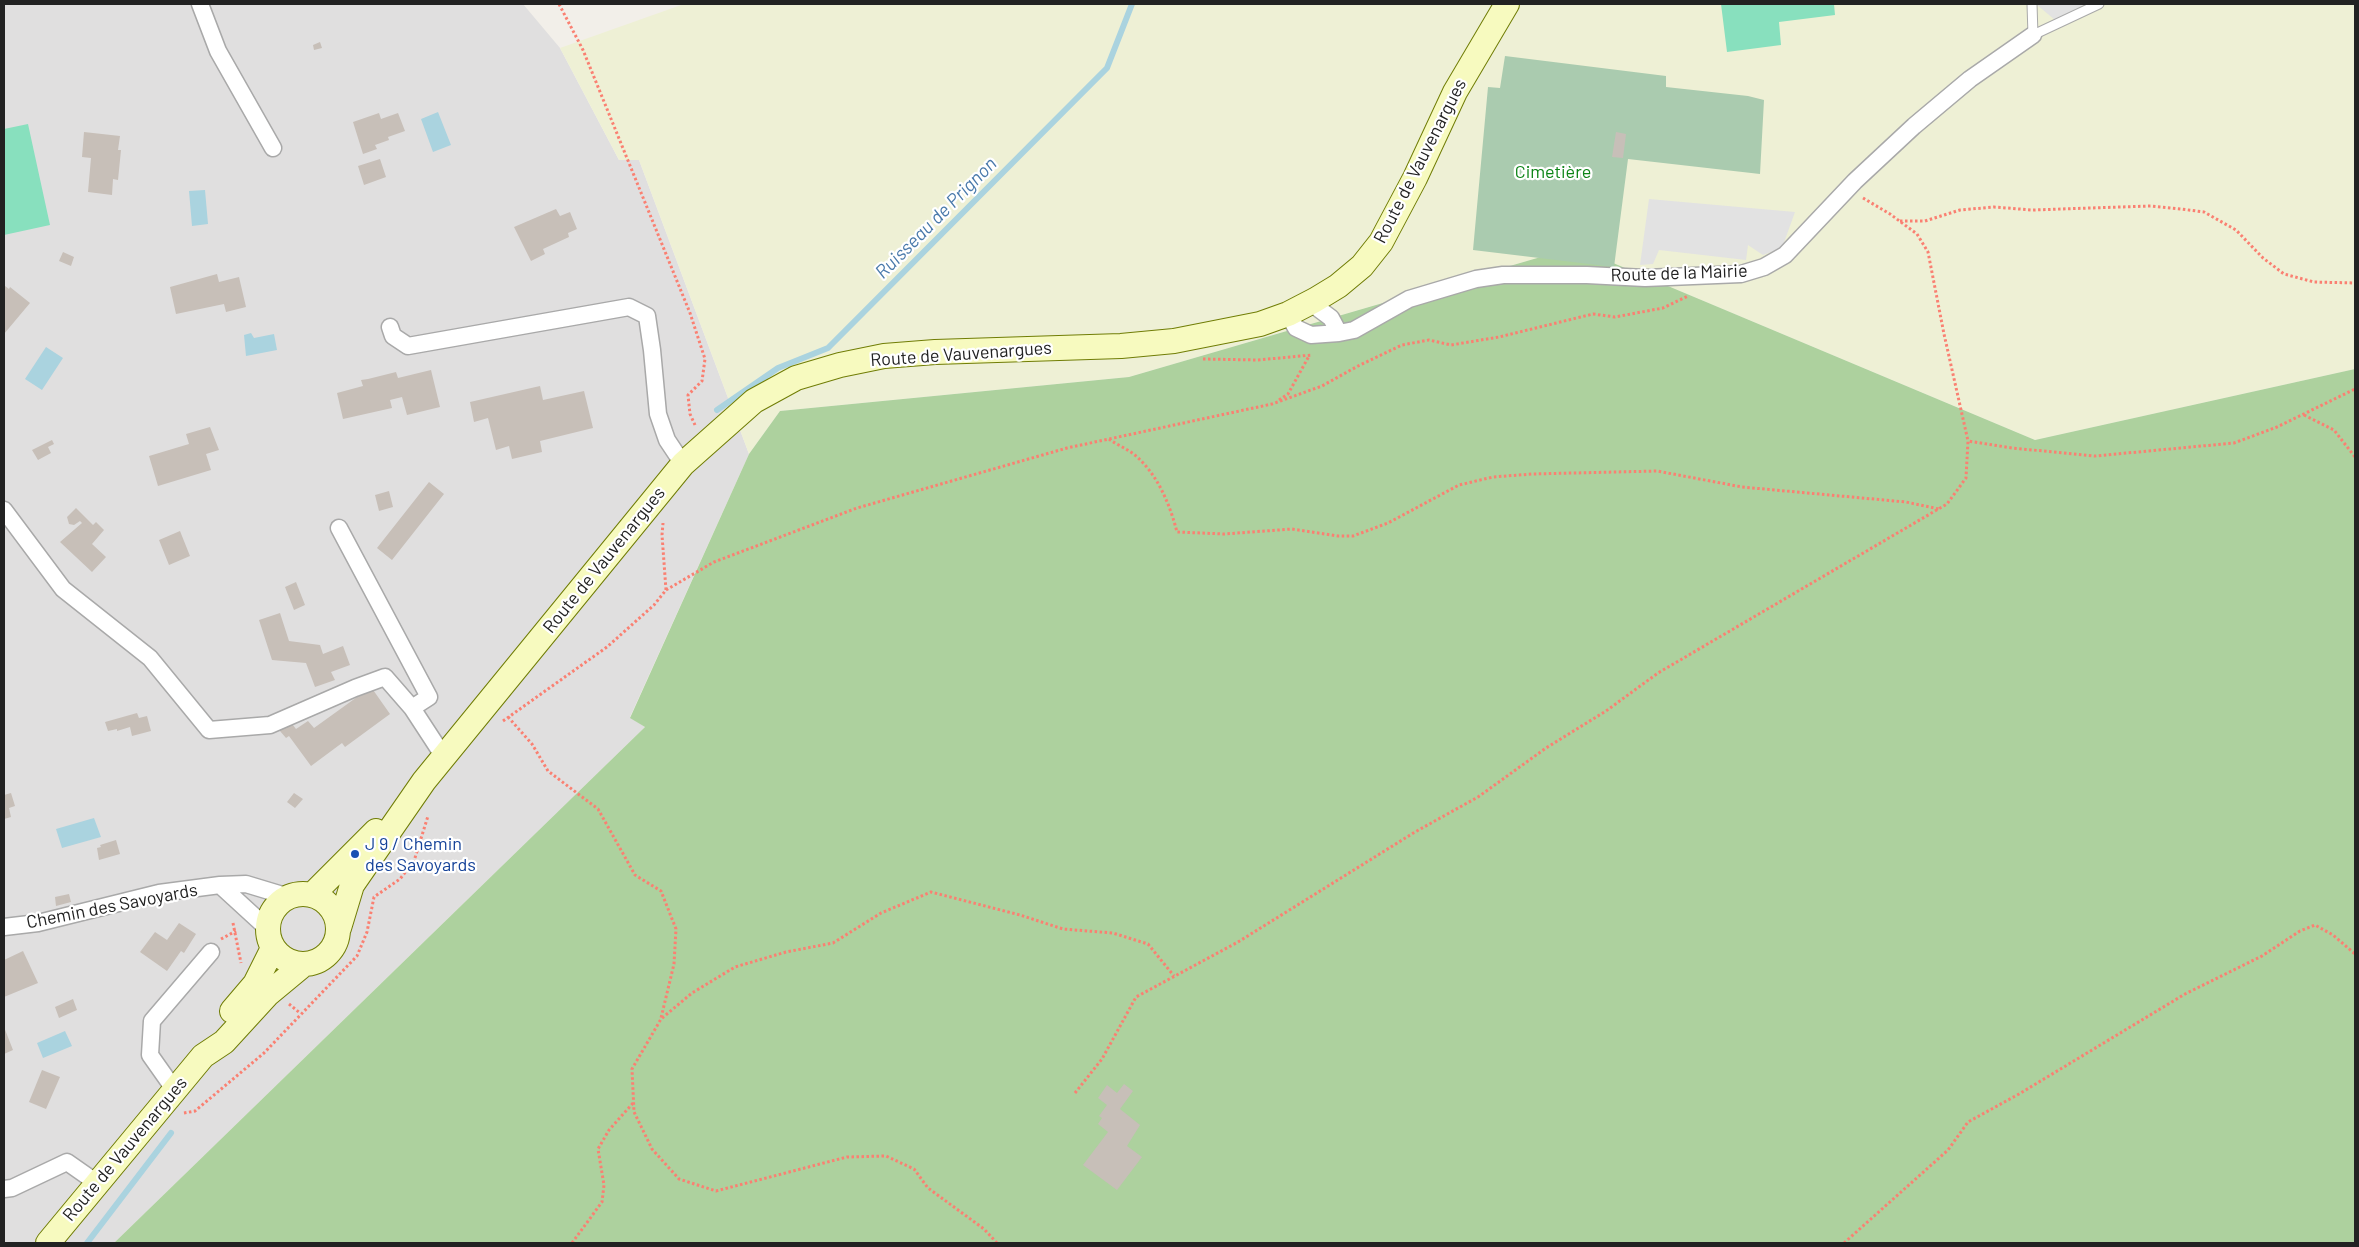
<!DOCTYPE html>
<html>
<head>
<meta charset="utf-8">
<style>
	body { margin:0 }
	#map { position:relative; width:2359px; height:1247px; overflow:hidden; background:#f2efe9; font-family:Barlow,sans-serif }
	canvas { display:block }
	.frame { position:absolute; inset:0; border:5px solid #222; pointer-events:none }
</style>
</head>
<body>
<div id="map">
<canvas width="2359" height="1247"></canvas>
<div class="frame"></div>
</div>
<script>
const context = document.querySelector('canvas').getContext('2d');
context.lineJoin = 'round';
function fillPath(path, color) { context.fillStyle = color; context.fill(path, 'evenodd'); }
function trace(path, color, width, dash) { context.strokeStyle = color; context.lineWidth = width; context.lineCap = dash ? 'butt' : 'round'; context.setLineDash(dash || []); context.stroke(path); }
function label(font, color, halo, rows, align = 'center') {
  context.font = font + ' Barlow,sans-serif'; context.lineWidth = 4.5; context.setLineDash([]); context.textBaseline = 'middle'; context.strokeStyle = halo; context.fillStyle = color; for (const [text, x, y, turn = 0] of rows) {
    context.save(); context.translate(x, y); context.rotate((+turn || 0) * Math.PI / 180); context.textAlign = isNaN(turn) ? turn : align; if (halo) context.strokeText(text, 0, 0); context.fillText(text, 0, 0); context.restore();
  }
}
fillPath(new Path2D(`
	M4 4H523L560 48 619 160H639L749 454 630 717 645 727 114 1243H4Z`), '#e0dfdf');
fillPath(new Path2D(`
	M684 4H2355V369L2035 440 1575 247 1129 377 780 411 749 454 639 160H619L560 48Z`), '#eef0d5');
fillPath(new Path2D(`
	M1575 247 2035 440 2355 369V1243H114L645 727 630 718 749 454 780 411 1129 377Z`), '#add19e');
fillPath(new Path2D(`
	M1505 56 1666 76V87L1748 96 1764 100 1760 174 1628 159 1614 267 1473 250 1488 87 1500 88Z`), '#aacbaf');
fillPath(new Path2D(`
	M1721 4H1834L1835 15 1779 22 1781 45 1727 52Z
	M28 124 50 225 4 235V129Z`), '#88e0be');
fillPath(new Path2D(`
	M2036 4H2086L2055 20Z
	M1649 199 1795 212 1782 248 1763 255 1748 245 1746 260 1659 250 1653 264 1640 265Z`), '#e2e2e2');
fillPath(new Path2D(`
	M438 112 451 145 433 152 421 119Z
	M205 190 208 224 192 226 189 191Z
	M251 333 254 338 274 334 277 350 246 356 244 335Z
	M46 347 63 358 42 390 25 379Z
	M94 818 101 837 62 848 56 829Z
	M65 1031 72 1046 43 1058 37 1043Z`), '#aad3df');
trace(new Path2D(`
	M717 410 778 368 828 348 1107 68 1132 4
	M87 1243 171 1133`), '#aad3df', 6);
fillPath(new Path2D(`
	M320 42 322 48 314 50 313 45Z
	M379 113 381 119 398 113 405 131 388 137 389 140 375 145 377 149 363 154 353 122Z
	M84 132 120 136 118 150H121L118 180 113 179 112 195 88 192 91 158 82 157Z
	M1616 132 1626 134 1623 158 1612 157Z
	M380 159 386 177 364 185 358 166Z
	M556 209 560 216 570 212 577 229 568 233 569 237 543 249 545 254 531 261 514 227Z
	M63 252 74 257 71 266 59 261Z
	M217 274 219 282 239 277 246 307 226 312 224 304 176 314 170 287Z
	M5 286 9 289 10 287 30 303 4 334Z
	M431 370 440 407 407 415 402 397 390 400 392 408 343 419 337 393 363 386 361 380 368 379 396 372 398 378Z
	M540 386 543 400 584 391 593 428 540 441 542 452 512 459 509 446 496 450 488 418 474 422 470 402Z
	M210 427 219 450 206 454 211 470 158 486 149 456 189 444 186 434Z
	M52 440 54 444 48 447 51 453 38 460 32 450Z
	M429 482 444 494 392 560 377 548Z
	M389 491 393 507 379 511 375 495Z
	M76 508 93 525 96 522 104 530 92 544 106 557 92 572 60 542 82 523 80 521 74 525 69 524 67 517Z
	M180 531 190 556 169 565 159 540Z
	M296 582 305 605 294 610 285 587Z
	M280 613 289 641 320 645 323 654 343 646 350 665 331 672 335 680 315 687 306 663 272 660 259 620Z
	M371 687 390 714 345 747 342 743 311 766 289 736 286 738 280 731 281 722 289 720 296 729 308 721 314 728Z
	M137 713 139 718 147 716 151 731 132 736 130 727 117 731V729L108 731 105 722Z
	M11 793 15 806 9 808 11 817 4 819V795Z
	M294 793 303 799 295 808 287 802Z
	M116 840 120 854 99 860 97 848 101 847 100 845Z
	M69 894 71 902 56 906 55 897Z
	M179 923 196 934 184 953 181 951 167 971 140 952 155 932 167 940Z
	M23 951 38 983 4 997V960Z
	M73 999 77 1010 59 1018 55 1007Z
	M4 1027 13 1050 4 1054Z
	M42 1070 60 1077 46 1109 29 1102Z
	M1124 1084 1133 1091 1120 1109 1140 1125 1127 1146 1142 1157 1117 1190 1083 1165 1108 1132 1098 1124 1102 1118 1099 1116 1107 1105 1098 1098 1107 1085 1117 1093Z`), '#c7bfb8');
const lane = new Path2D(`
	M2032 4 2033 35 2099 4`);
const street = new Path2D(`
	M200 4 218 51 273 148
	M1315 300 1319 309 1331 318 1339 333
	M1288 314 1296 328 1311 335 1339 333 1354 330 1409 299 1476 279 1503 275H1587L1645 278 1741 274 1764 267 1785 255 1855 181 1914 126 1970 79 2033 35
	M390 327 393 336 408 346 629 307 647 316 652 350 658 414 667 440 683 464
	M4 510 63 589 150 658 209 730 270 725 355 688 385 677 412 708 444 757
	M339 528 429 697 412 708
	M220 885 268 929
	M4 927 38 923 159 893 220 885 246 884 289 897
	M174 1089 150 1055 152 1021 211 952
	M4 1189 12 1188 67 1162 97 1183`);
const secondary = new Path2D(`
	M268 929a35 35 0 1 1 70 0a35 35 0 1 1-70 0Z
	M312 895 376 831
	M339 928 352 885 424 781 683 464 754 401 796 378 840 365 884 356 935 352 1121 346 1174 341 1260 324 1288 314 1315 300 1338 286 1362 266 1381 242 1415 178 1455 92 1507 4
	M232 1011 255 984 273 948
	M48 1243 203 1056 224 1042 268 994 303 965`);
trace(lane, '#a9a9a9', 11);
trace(street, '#a9a9a9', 19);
trace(secondary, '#707d05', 26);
trace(new Path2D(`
	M559 4 583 50 690 313 705 359 702 381 688 395 690 414 695 425
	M1863 198 1890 214 1917 234 1928 252 1944 334 1968 441
	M1900 221H1925L1960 210 1994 207 2032 210 2151 206 2181 209 2204 212 2236 230 2263 258 2284 274 2314 282 2355 283
	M1203 359 1258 360 1312 355
	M1279 400 1288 394 1309 356
	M2304 415 2334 430 2355 457
	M1109 439C1117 445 1128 449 1136 456 1158 475 1170 505 1177 532L1224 534 1292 529 1338 536H1353L1388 523 1459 485 1493 477 1532 474 1657 471 1742 487 1906 502 1939 509
	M666 590 714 562 857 508 1067 448 1272 404 1322 386 1358 366 1402 345 1429 340 1451 345 1499 337 1593 314 1615 317 1663 308 1688 296
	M508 717 532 744 548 771 598 809 635 875 661 891 676 929 674 964 661 1018
	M503 721 607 647 654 605 666 590 662 535 663 523
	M233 923 241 963
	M221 939 236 931
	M289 1004 300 1013
	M1075 1093 1102 1059 1136 997 1238 942 1415 832 1478 797 1546 748 1606 711 1658 673 1947 504 1966 478 1968 441 2012 448 2095 456 2234 443 2277 427 2355 389
	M184 1113 195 1111 264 1053 357 956 367 932 374 897 400 879 414 861 428 816
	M572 1243 602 1202 604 1185 598 1149 609 1130 634 1102
	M997 1243 984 1229 928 1188 914 1169 886 1156 847 1157 716 1191 679 1179 652 1149 634 1112 632 1069 661 1019 692 993 735 967 786 952 833 943 881 913 931 892 1020 915 1063 929 1113 933 1148 944 1174 976
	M1844 1243 1948 1150 1968 1122 2019 1094 2185 994 2262 956 2300 931 2315 925 2333 935 2355 954`), '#fa8072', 3, [2.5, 2.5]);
trace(lane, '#fff', 9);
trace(street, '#fff', 16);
trace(secondary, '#f7fabf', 24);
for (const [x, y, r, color] of [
	[355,854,5,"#1a4fb4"]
]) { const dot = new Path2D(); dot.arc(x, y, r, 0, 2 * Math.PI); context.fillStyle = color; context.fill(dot); trace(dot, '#fff', 2); }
label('18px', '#222', '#fff', [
	["Route de Vauvenargues",1420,161,-63],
	["Route de la Mairie",1679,273,-2],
	["Route de Vauvenargues",961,354,-4],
	["Route de Vauvenargues",604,560,-51],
	["Chemin des Savoyards",112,906,-11],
	["Route de Vauvenargues",125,1149,-50]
]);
label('18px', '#0c8416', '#fff', [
	["Cimetière",1553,172]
]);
label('18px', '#164399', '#fff', [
	["J 9 / Chemin",365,844],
	["des Savoyards",365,865]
], 'left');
label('italic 19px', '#4a7aab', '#fff', [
	["Ruisseau de Prignon",936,218,-45]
]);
</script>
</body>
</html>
